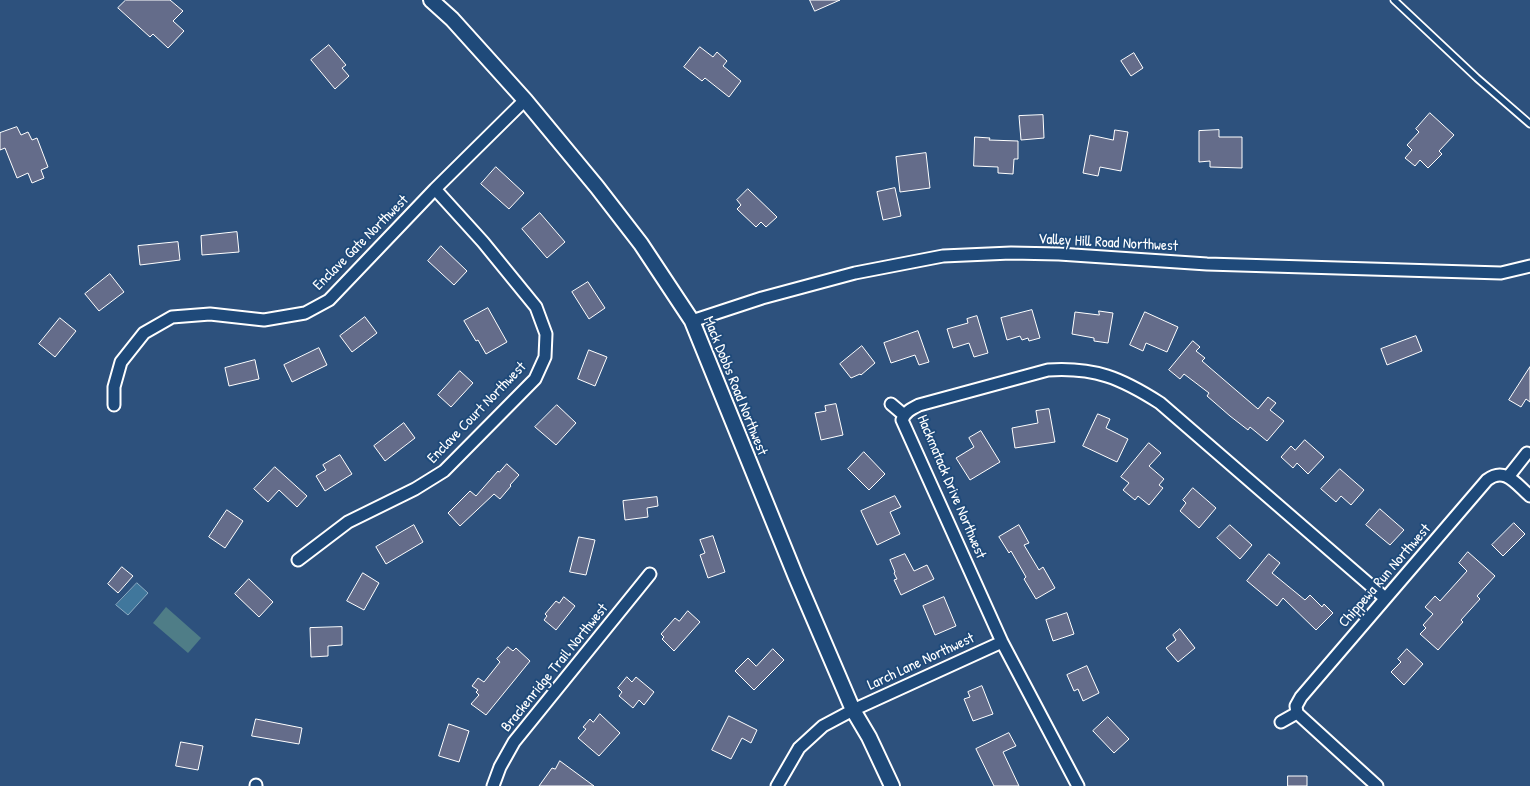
<!DOCTYPE html>
<html>
<head>
<meta charset="utf-8">
<style>
	body { margin:0 }
	canvas { display:block; background:#2d517d }
</style>
</head>
<body>
<canvas width="1530" height="786"></canvas>
<script>
const context = document.querySelector('canvas').getContext('2d');
context.lineJoin = 'round';
function fillPath(path, color) { context.fillStyle = color; context.fill(path, 'evenodd'); }
function trace(path, color, width, dash) { context.strokeStyle = color; context.lineWidth = width; context.lineCap = dash ? 'butt' : 'round'; context.setLineDash(dash || []); context.stroke(path); }
function label(font, color, halo, rows, align = 'center') {
  context.font = font + ' "Patrick Hand",sans-serif'; context.lineWidth = 4; context.setLineDash([]); context.textBaseline = 'middle'; context.strokeStyle = halo; context.fillStyle = color; for (const [text, x, y, turn = 0] of rows) {
    context.save(); context.translate(x, y); context.rotate((+turn || 0) * Math.PI / 180); context.textAlign = isNaN(turn) ? turn : align; if (halo) context.strokeText(text, 0, 0); context.fillText(text, 0, 0); context.restore();
  }
}
fillPath(new Path2D(`
	M166 607 201 638 188 653 153 623Z`), '#4f7d87');
const water = new Path2D(`
	M137 583 148 593 128 615 116 605Z`);
fillPath(water, '#40779c');
trace(water, '#8cadc4', 1);
const building = new Path2D(`
	M126 0H170L183 11 173 21 184 31 168 48 153 34 150 37 118 8Z
	M810 0H840L815 11Z
	M329 45 346 65 342 68 349 76 335 89 311 60Z
	M700 47 713 57 717 52 727 61 723 66 741 81 729 97 705 78 702 81 684 67Z
	M1134 53 1143 68 1131 76 1121 61Z
	M1430 113 1454 135 1439 151 1442 154 1428 168 1420 160 1415 166 1405 158 1412 150 1407 145 1419 132 1416 129Z
	M1043 115 1044 138 1021 140 1019 116Z
	M17 127 21 135 28 132 32 140 37 138 48 167 41 170 44 178 32 183 28 173 17 178 5 148 0 150V133Z
	M1115 130 1128 132 1121 171 1100 167 1098 176 1083 173 1090 135 1113 140Z
	M1219 130V137H1242V168L1210 167V161L1199 162V131Z
	M975 137 990 138 989 140 1018 141V159H1014L1013 174 998 173V167L974 166Z
	M926 153 930 188 900 192 896 157Z
	M496 167 524 193 509 209 481 184Z
	M895 188 901 216 883 220 877 192Z
	M748 189 777 217 766 227 761 222 756 227 737 209 741 205 737 200Z
	M540 213 565 242 547 258 522 229Z
	M237 232 239 252 202 255 201 236Z
	M178 242 180 260 140 265 138 246Z
	M441 246 467 271 454 285 428 261Z
	M110 274 124 292 99 311 85 294Z
	M588 282 605 308 589 319 572 292Z
	M488 308 507 342 486 354 478 340 476 341 464 321Z
	M1032 310 1040 338 1029 341 1028 338 1022 340 1020 336 1007 340 1001 318Z
	M1099 311 1113 313 1108 343 1094 341V338L1072 334 1075 312 1099 315Z
	M1145 312 1178 327 1167 352 1146 343 1143 351 1130 345Z
	M977 316 988 353 974 357 969 343 953 348 947 329 968 323 967 319Z
	M365 317 377 333 352 352 340 336Z
	M60 318 76 331 55 357 39 344Z
	M918 331 929 362 919 365 915 355 891 363 884 343Z
	M1416 336 1422 351 1387 365 1381 349Z
	M1193 341 1200 347 1196 351 1205 358 1202 361 1258 409 1268 397 1276 403 1270 410 1284 421 1267 441 1250 427 1248 430 1230 416 1207 396 1209 393 1184 374 1180 379 1169 370Z
	M862 346 875 363 861 375 860 374 851 378 840 364Z
	M319 348 327 365 292 382 284 365Z
	M589 350 607 357 595 386 578 379Z
	M255 360 259 379 229 386 225 368Z
	M1530 367V402L1526 399 1521 407 1509 400Z
	M460 371 473 383 451 407 438 395Z
	M836 404 843 435 821 440 815 413 826 411 825 406Z
	M557 405 576 423 556 445 535 427Z
	M1049 409 1055 442 1015 448 1012 428 1038 423 1036 411Z
	M1098 414 1110 419 1106 428 1128 439 1117 462 1083 446Z
	M404 423 415 438 385 461 374 446Z
	M981 431 1000 462 970 480 956 458 974 447 969 438Z
	M1305 440 1324 457 1308 474 1297 463 1293 468 1281 457 1291 446 1295 450Z
	M1149 443 1161 453 1149 466 1164 479 1159 485 1163 488 1149 505 1138 496 1135 500 1123 490 1129 483 1121 477Z
	M864 452 885 474 869 490 848 469Z
	M340 455 352 474 325 491 316 476 326 470 323 465Z
	M507 464 519 475 510 485 511 486 500 499 494 494 460 526 448 513 470 491 476 496 498 471 499 472Z
	M275 467 307 496 297 507 279 490 268 502 254 489Z
	M1340 469 1364 490 1351 505 1341 496 1336 502 1321 489Z
	M1193 488 1216 508 1199 528 1180 511 1186 503 1183 500Z
	M895 496 901 507 890 512 900 534 877 545 861 511Z
	M657 497 658 506 647 508 648 517 625 520 623 501Z
	M1380 509 1404 530 1390 545 1366 525Z
	M227 510 243 521 225 548 209 537Z
	M1514 523 1525 534 1503 556 1492 545Z
	M414 525 423 542 386 564 376 547Z
	M1019 525 1029 543 1024 545 1039 570 1043 567 1055 588 1036 599 1024 579 1026 577 1011 551 1009 553 999 537Z
	M1230 525 1252 545 1240 559 1217 538Z
	M713 536 725 572 708 578 700 555 705 553 700 540Z
	M579 537 595 540 586 575 570 572Z
	M1468 552 1495 576 1477 596 1480 599 1461 620 1463 622 1438 650 1420 634 1426 628 1423 625 1433 614 1425 607 1435 596 1440 601 1467 571 1459 563Z
	M905 554 914 571 927 565 934 579 901 595 894 580 897 579 894 573 895 572 890 560Z
	M1269 554 1280 563 1272 573 1305 600 1310 595 1322 607 1324 604 1333 613 1316 630 1283 598 1277 606 1247 581Z
	M122 567 133 576 118 593 108 584Z
	M363 573 379 583 364 610 347 601Z
	M249 579 273 602 259 617 235 594Z
	M564 597 575 606 556 630 544 620 547 616 545 614 556 601 559 603Z
	M944 597 956 626 935 635 923 606Z
	M688 611 700 622 674 651 662 639 664 637 661 634 675 618 679 621Z
	M1067 613 1074 634 1053 641 1046 620Z
	M342 627V645L328 646V656L311 657 310 628Z
	M1180 629 1195 648 1178 662 1166 648 1176 640 1173 635Z
	M508 647 513 651 516 648 530 661 486 715 471 704 479 695 476 692 478 690 472 686 478 678 484 682 500 662 497 659Z
	M773 649 784 660 754 690 735 671 748 658 756 666Z
	M1407 649 1423 664 1404 685 1391 672 1401 662 1398 659Z
	M1087 666 1099 693 1083 701 1078 689 1074 691 1067 675Z
	M627 677 632 682 636 677 654 692 644 705 639 700 633 708 619 696 622 692 618 688Z
	M982 686 993 714 973 721 964 699 970 697 968 692Z
	M600 714 620 733 599 756 578 738 586 729 583 727 590 719 593 722Z
	M729 716 757 730 751 743 742 738 731 759 712 750Z
	M1108 717 1129 739 1114 753 1093 731Z
	M256 719 302 728 299 744 252 736Z
	M449 724 469 731 459 762 439 756Z
	M1009 733 1016 746 1003 752 1019 786H994L976 749Z
	M181 742 203 746 198 770 176 766Z
	M560 761 594 786H539L552 768 555 769Z
	M1288 776H1307V786H1288Z`);
fillPath(building, '#646c8a');
trace(building, '#fff', 1);
const service = new Path2D(`
	M1394 0 1477 78 1530 124`);
const minor = new Path2D(`
	M692 321 762 298 855 273 943 256 1011 253 1059 254 1207 264 1501 273 1530 266
	M891 404 904 415
	M114 405V387L121 362 144 333 172 317 210 314 264 320 305 313 329 300 435 189 525 100
	M1508 477 1527 453
	M298 560 348 522 415 489 444 471 535 379 545 357 546 334 536 307 483 242 435 189
	M1281 722 1297 713
	M256 786V785
	M493 786 500 767 514 742 650 574
	M777 786 799 748 823 726 853 710 1002 642
	M1078 786 1002 642 902 420C905 412 911 409 919 405L1048 370C1095 367 1121 378 1160 403L1385 598
	M1377 786 1297 713 1296 706 1301 697 1487 480C1505 466 1516 484 1530 496`);
const tertiary = new Path2D(`
	M431 0 452 19 525 100 597 187 641 244 692 321 796 577 853 710 869 737 892 786`);
trace(service, '#fff', 9);
trace(minor, '#fff', 15);
trace(tertiary, '#fff', 18);
trace(service, '#1f4a7a', 5.5);
trace(minor, '#1f4a7a', 11);
trace(tertiary, '#1f4a7a', 14);
label('15px', '#fff', '#1f4a7a', [
	["Enclave Gate Northwest",361,243,-45],
	["Valley Hill Road Northwest",1108,243,3],
	["Mack Dobbs Road Northwest",735,386,68],
	["Enclave Court Northwest",477,413,-46],
	["Hackmatack Drive Northwest",951,487,67],
	["Chippewa Run Northwest",1385,576,-49],
	["Larch Lane Northwest",921,662,-25],
	["Brackenridge Trail Northwest",555,668,-51]
]);
</script>
</body>
</html>
